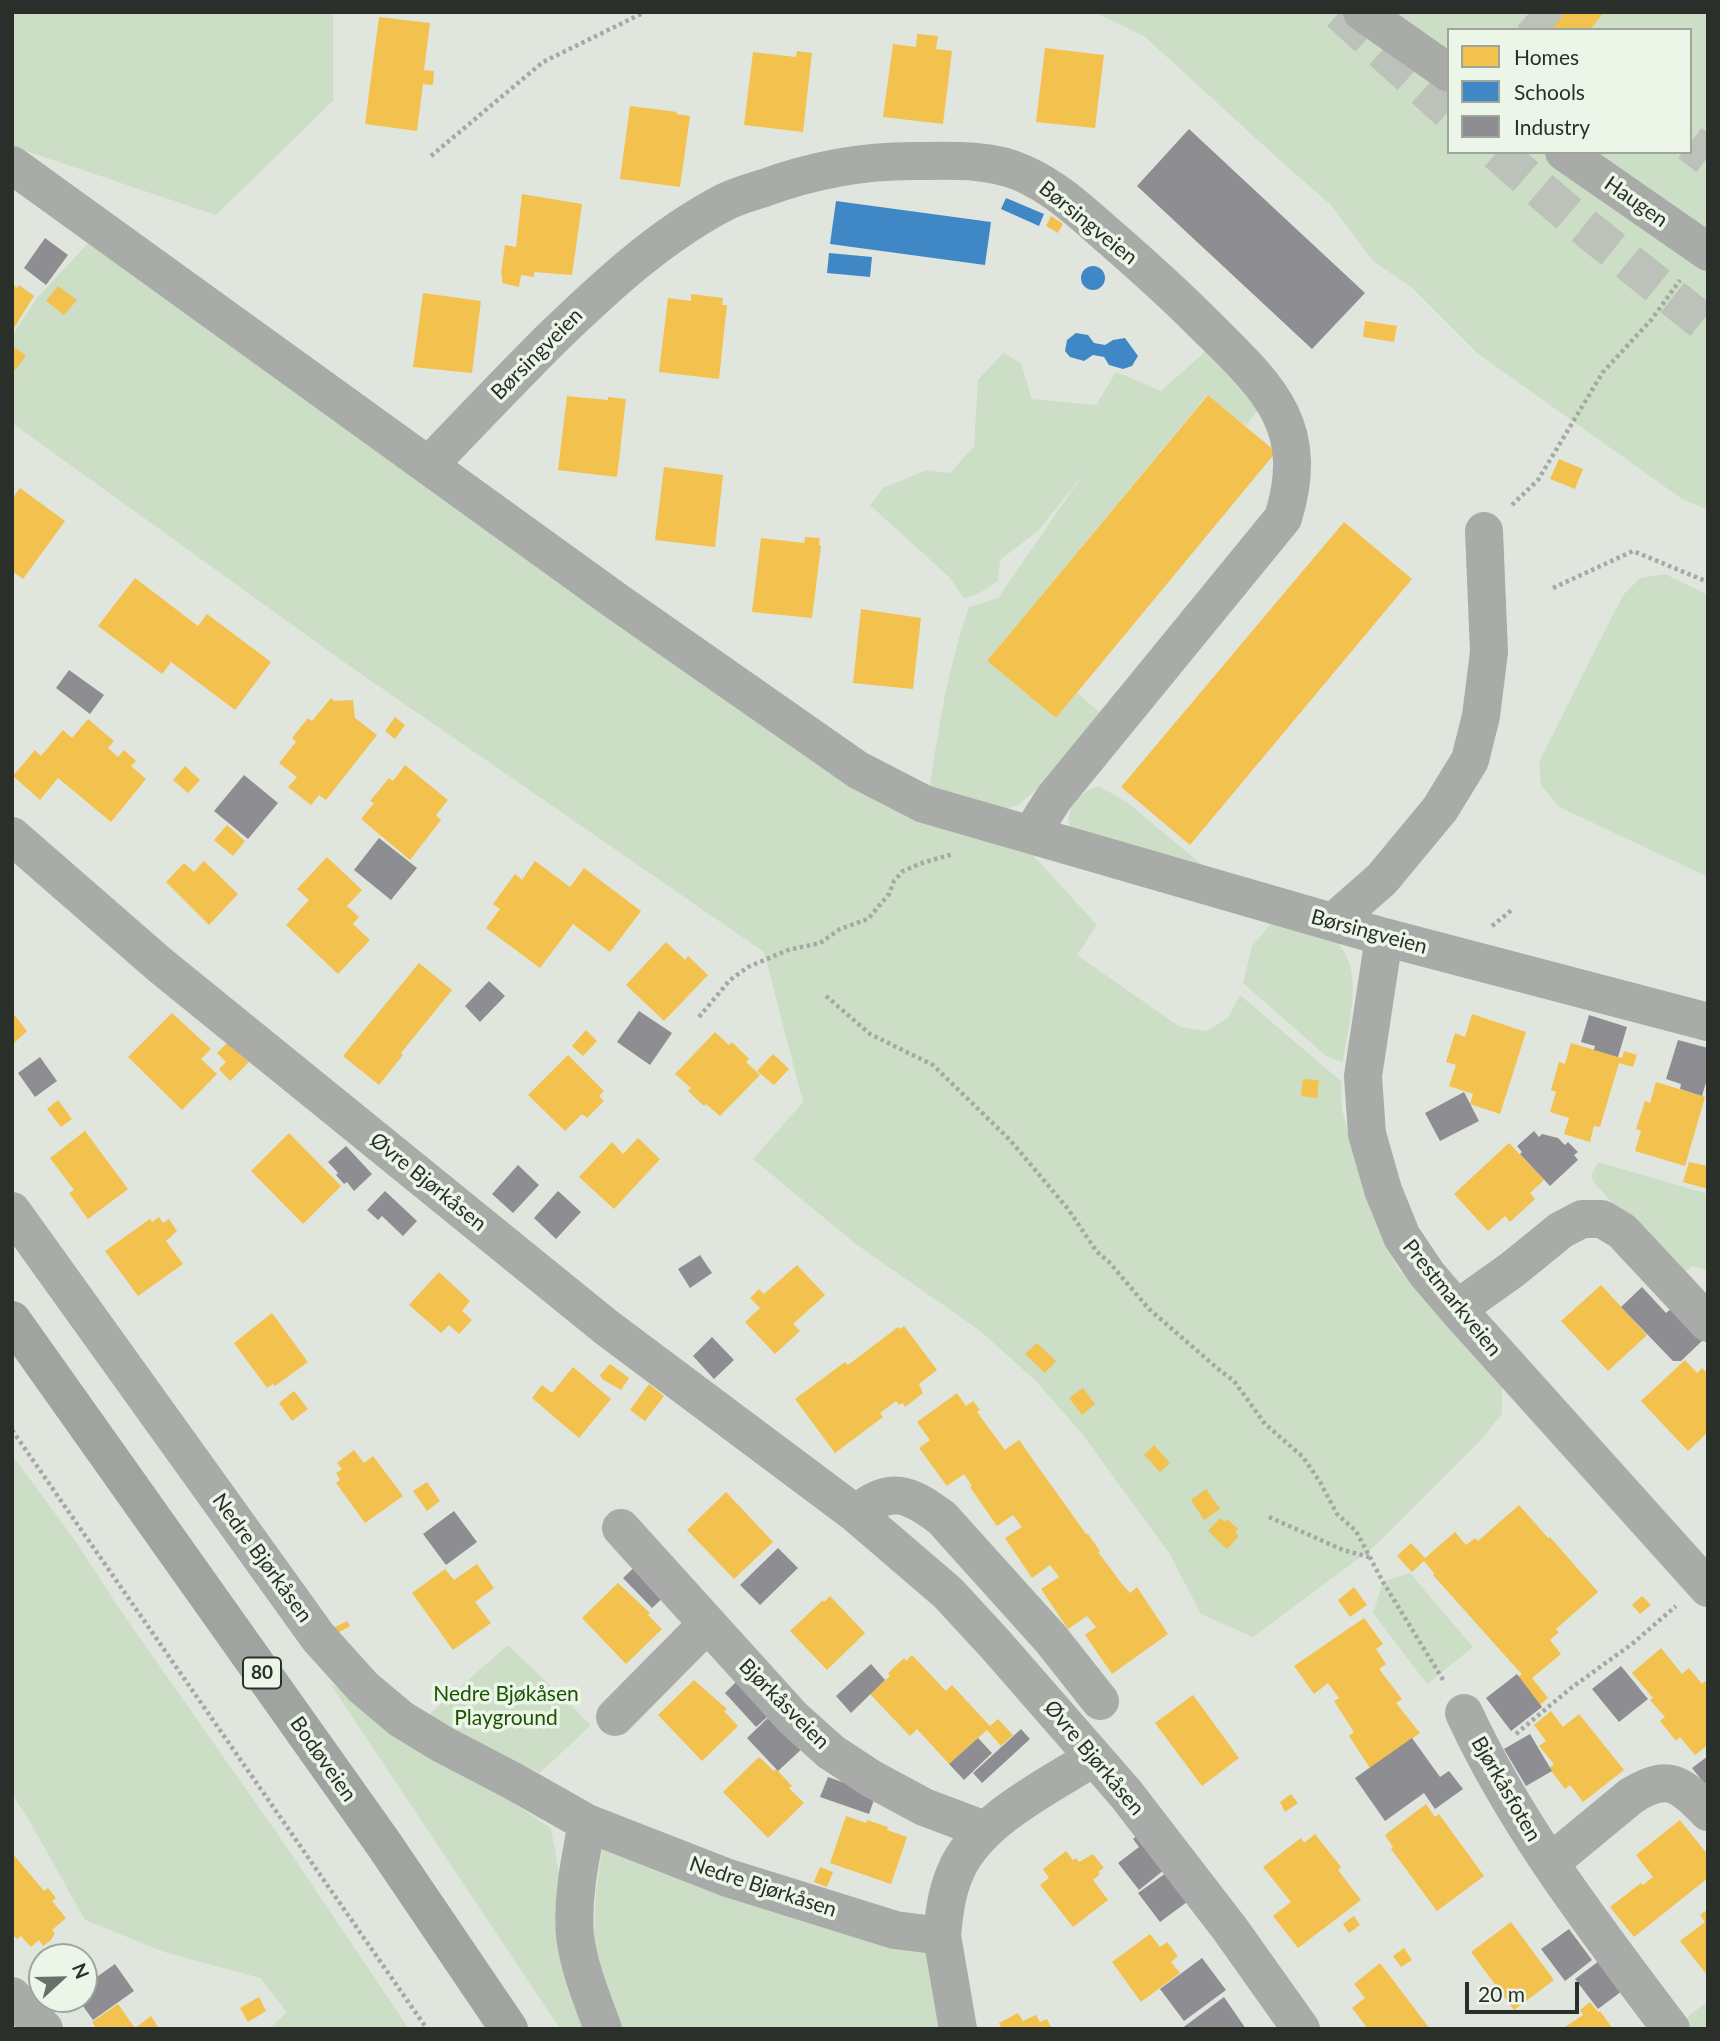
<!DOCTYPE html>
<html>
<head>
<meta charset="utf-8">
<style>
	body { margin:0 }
	#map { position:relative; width:1720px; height:2041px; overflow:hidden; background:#e0e6de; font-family:Lato,sans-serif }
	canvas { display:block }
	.frame { position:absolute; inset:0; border:14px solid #2b2f2a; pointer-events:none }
	.legend { position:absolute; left:1447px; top:28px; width:245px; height:126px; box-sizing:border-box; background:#ebf6e8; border:2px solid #9ea69c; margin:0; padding:9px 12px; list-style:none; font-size:21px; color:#2b2f2a }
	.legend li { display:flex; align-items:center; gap:14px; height:35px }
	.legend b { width:35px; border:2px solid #9ea69c }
	.north { position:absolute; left:28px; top:1943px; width:70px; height:70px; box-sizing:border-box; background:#ebf6e8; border:2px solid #9ea69c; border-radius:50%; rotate:68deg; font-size:19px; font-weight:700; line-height:28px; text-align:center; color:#2b2f2a }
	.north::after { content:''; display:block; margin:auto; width:24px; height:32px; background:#6a6f69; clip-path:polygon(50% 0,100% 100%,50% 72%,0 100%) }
	.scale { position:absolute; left:1465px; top:1982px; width:114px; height:32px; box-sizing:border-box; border:4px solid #2b2f2a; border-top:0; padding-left:9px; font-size:21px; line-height:24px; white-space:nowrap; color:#2b2f2a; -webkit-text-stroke:5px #ebf6e8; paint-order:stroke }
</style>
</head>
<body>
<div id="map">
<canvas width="1720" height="2041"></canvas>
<div class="frame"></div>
<ul class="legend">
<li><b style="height:19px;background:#f2c14e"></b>Homes</li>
<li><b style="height:19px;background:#3f88c5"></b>Schools</li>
<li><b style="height:19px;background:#8d8d92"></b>Industry</li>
</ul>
<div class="north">N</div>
<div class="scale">20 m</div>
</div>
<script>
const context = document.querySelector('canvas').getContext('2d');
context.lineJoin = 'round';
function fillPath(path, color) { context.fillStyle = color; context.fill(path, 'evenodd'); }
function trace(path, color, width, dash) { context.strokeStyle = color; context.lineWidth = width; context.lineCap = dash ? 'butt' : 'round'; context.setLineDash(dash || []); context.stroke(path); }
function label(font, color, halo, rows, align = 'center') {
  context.font = font + ' Lato,sans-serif'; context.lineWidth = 7; context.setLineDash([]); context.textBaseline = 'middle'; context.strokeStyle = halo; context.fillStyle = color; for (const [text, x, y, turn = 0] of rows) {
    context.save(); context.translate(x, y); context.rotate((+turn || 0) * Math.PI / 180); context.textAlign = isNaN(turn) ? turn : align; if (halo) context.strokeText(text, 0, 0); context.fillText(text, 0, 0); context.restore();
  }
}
fillPath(new Path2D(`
	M12 12H333V101L216 215 17 148 12 144Z
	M1094 12H1708V510L1682 499 1477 353 1411 287 1373 261 1331 205 1274 155 1144 36ZM1449 30H1690V152H1449Z
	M91 240 866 794 912 819 1033 855 1097 925 1077 955 1180 1027 1206 1031 1228 1018 1240 995 1341 1081 1342 1109 1363 1191 1380 1234 1397 1267 1502 1384V1414L1479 1442 1374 1547 1253 1637 1201 1614 1169 1553 1083 1435 1036 1381 979 1330 857 1245 753 1159 803 1102 764 952 348 665 12 423V336L37 298Z
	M1208 349 1264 401 1246 426 1207 395 987 661 1056 718 1077 693 1104 716 1051 777 1018 805 999 811 930 787C938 726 949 664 969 607L998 598 1082 476 1038 531 1000 560 998 581 978 594 964 598 949 577 870 505 883 488 927 470 950 473 974 446 978 380 1003 353 1021 363 1032 399 1096 405 1116 372 1161 391Z
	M1665 574 1708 595V877L1559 807 1541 785 1539 762 1623 595 1640 578Z
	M1099 786 1128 803 1201 864 1069 827C1067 804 1078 794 1099 786Z
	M1287 921C1299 925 1324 931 1333 938 1367 968 1348 1024 1343 1062L1326 1056 1243 983 1252 946 1270 925Z
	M1598 1162 1708 1194V1268L1706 1270 1692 1266 1679 1276 1596 1185 1591 1176Z
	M12 1455 74 1539 123 1614 286 1846 409 2029H269L287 2012 260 1978 164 1952 85 1920 30 1822 12 1794Z
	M1410 1573 1473 1647 1427 1684 1373 1613 1383 1582Z
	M508 1645 591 1725 540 1773 426 1717Z
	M329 1682 551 1828 587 2029H560Z
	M603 1842 926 1946 941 2029H620L593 1955 596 1892Z
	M1708 2001V2029H1692L1685 2019Z`), '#ccdfc6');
fillPath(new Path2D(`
	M1538 12H1604L1590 30H1539L1543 25 1533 17Z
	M379 17 430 23 424 70 434 71 433 85 423 84 417 131 365 124Z
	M917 34 938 36 936 49 952 51 943 124 883 117 893 44 916 47Z
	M1045 48 1104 55 1095 128 1036 122Z
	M797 51 812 53 803 132 744 125 753 52 796 57Z
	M630 106 677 112 676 114 690 116 680 187 620 179Z
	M522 194 582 204 572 275 534 272V277L521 275 519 287 502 283V274L501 273 505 245 516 247Z
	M1051 216 1063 224 1058 233 1046 226Z
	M12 284 18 288 19 285 34 296 12 331Z
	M58 286 77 300 64 315 46 301Z
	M423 293 481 301 472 373 413 367Z
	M691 294 723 298 722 305H727L719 379 659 372 668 298 691 301Z
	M1365 321 1397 326 1394 342 1363 337Z
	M12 345 26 356 15 370 12 368Z
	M1208 395 1276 452 1056 718 987 661Z
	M567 396 608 400V397L626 399 617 477 558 470Z
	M1559 459 1583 469 1575 489 1550 479Z
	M664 467 723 475 715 547 655 540Z
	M20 488 65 521 23 579 12 571V499Z
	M1344 522 1412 579 1190 845 1121 787Z
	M805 537 820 538 819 545 821 546 812 618 752 612 761 538 804 543Z
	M135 578 198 626 207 614 271 662 235 710 171 662 162 674 98 626Z
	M861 609 921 618 913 689 853 683Z
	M331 698 334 701 353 700 355 718 377 735 326 800 319 795 311 805 288 787 297 777 279 763 296 742 292 738 308 718 312 721Z
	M395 717 405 725 395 739 385 731Z
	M88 719 114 741 108 748 118 757 124 750 136 761 131 766 146 779 111 822 58 778 40 800 13 776 35 750 41 756 63 730 72 738Z
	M405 765 448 800 436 815 441 820 410 860 361 819 374 803 370 801 389 778 393 781Z
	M185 766 200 780 188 793 173 780Z
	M227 825 245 841 233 856 214 840Z
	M327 857 362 890 347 906 359 917 353 924 370 940 338 974 286 925 309 900 297 889Z
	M204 861 238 894 209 925 166 882 184 863 194 872Z
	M535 861 570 887 584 868 641 911 610 952 573 924 540 968 486 928 500 909 493 904 515 874 522 880Z
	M666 942 685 960 688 956 708 975 664 1021 626 985Z
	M419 963 452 990 401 1053 403 1055 379 1085 343 1056Z
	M12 1012 27 1031 12 1045Z
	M172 1013 211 1049 201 1059 217 1074 182 1110 128 1057Z
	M1472 1014 1526 1032 1500 1114 1470 1104 1473 1094 1449 1086 1456 1065 1446 1062 1455 1033 1465 1037Z
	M586 1030 597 1041 583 1056 572 1046Z
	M715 1032 729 1045 732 1042 749 1059 746 1062 760 1075 720 1116 706 1104 704 1106 688 1091 691 1088 675 1074Z
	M228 1042 249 1062 230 1081 219 1069 226 1062 217 1053Z
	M1571 1043 1622 1058 1624 1051 1637 1055 1633 1067 1619 1063 1600 1127 1594 1126 1590 1142 1564 1134 1569 1118 1550 1112 1556 1092 1551 1090 1559 1062 1565 1064Z
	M773 1054 789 1069 774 1085 757 1071Z
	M568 1055 604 1091 599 1096 604 1101 587 1118 582 1114 565 1131 528 1095Z
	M1303 1079 1319 1080 1317 1098 1301 1096Z
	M1656 1082 1705 1097 1685 1166 1635 1151 1641 1131 1636 1129 1645 1101 1650 1103Z
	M58 1100 72 1119 61 1127 47 1109Z
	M85 1131 128 1189 88 1219 69 1193 74 1190 50 1158Z
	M289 1133 341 1186 303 1224 251 1171Z
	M638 1138 660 1159 614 1209 579 1177 612 1142 623 1154Z
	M1509 1143 1544 1180 1530 1193 1535 1199 1510 1222 1505 1216 1488 1231 1454 1194Z
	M1689 1162 1708 1166V1189L1683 1182Z
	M159 1217 163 1223 169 1219 177 1231 166 1241 183 1264 138 1296 105 1251 150 1219 152 1222Z
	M797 1265 825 1295 793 1324 800 1331 775 1354 745 1322 760 1308 750 1298 759 1289 764 1294Z
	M439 1272 470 1301 462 1311 472 1320 459 1334 449 1325 441 1333 409 1305Z
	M1601 1285 1647 1335 1608 1371 1561 1321Z
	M272 1313 308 1362 275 1386 273 1384 267 1388 234 1343Z
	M904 1326 937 1370 919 1384 923 1393 905 1407 903 1403 899 1405 896 1401 880 1413 883 1417 835 1453 795 1399 845 1362 848 1365 898 1327 900 1329Z
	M1037 1343 1056 1361 1045 1373 1025 1354Z
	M1685 1360 1697 1373 1702 1368 1708 1374V1432L1688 1451 1641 1401Z
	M610 1364 629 1378 621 1390 602 1379 600 1375Z
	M573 1367 611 1399 579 1438 532 1398 542 1385 552 1393Z
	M649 1384 664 1396 645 1421 630 1410Z
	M1083 1388 1095 1404 1082 1415 1069 1398Z
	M294 1391 308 1409 292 1421 279 1403Z
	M957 1393 966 1406 973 1401 980 1410 977 1412 1005 1450 1019 1440 1086 1534H1088L1100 1551 1098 1552 1122 1584 1130 1593 1137 1587 1168 1634 1112 1674 1085 1635 1096 1627 1087 1616 1068 1629 1041 1589 1059 1577 1050 1565 1032 1578 1005 1538 1022 1527 1013 1515 997 1526 970 1487 972 1486 964 1474 947 1486 919 1448 930 1440 917 1422Z
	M1154 1445 1170 1463 1160 1472 1144 1455Z
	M354 1450 364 1463 373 1456 403 1496 365 1523 336 1483 340 1480 336 1473 342 1469 337 1463Z
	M427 1482 440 1501 427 1511 413 1491Z
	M1206 1489 1220 1509 1204 1520 1191 1500Z
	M726 1492 773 1542 734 1579 687 1530Z
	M1519 1505 1548 1538 1550 1537 1598 1592 1556 1629 1559 1632 1550 1640 1561 1654 1532 1678 1548 1698 1540 1705 1518 1677 1522 1674 1517 1669 1433 1575 1434 1573 1424 1561 1412 1572 1397 1556 1411 1543 1425 1558 1455 1532 1466 1545 1475 1538 1478 1541Z
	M1220 1518 1225 1522 1227 1519 1238 1529 1235 1532 1239 1536 1227 1549 1208 1531Z
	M477 1564 494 1588 475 1602 491 1623 453 1650 412 1593 445 1569 454 1580Z
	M618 1583 650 1613 648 1615 662 1629 626 1664 582 1618Z
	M1354 1587 1367 1605 1350 1617 1338 1600Z
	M830 1596 865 1633 827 1670 790 1631 823 1600 824 1602Z
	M1642 1596 1651 1605 1640 1614 1632 1605Z
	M1364 1618 1383 1644 1376 1649 1386 1664 1379 1669 1402 1699 1396 1703 1420 1733 1370 1768 1349 1736 1354 1732 1334 1701 1339 1698 1328 1683 1314 1694 1294 1666Z
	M347 1621 350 1626 336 1634 333 1628Z
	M1661 1648 1682 1674 1689 1668 1702 1684 1705 1681 1708 1684V1745L1695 1755 1680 1737 1676 1741 1660 1721 1665 1717 1650 1700 1653 1698 1632 1673Z
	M912 1655 946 1691 952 1685 990 1726 998 1719 1013 1735 1001 1746 987 1730 949 1764 917 1729 910 1736 870 1694 890 1676 888 1673 904 1658 906 1661Z
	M694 1680 727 1709 724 1711 738 1726 702 1761 658 1715Z
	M1193 1695 1239 1758 1202 1786 1155 1723Z
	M1551 1711 1563 1727 1579 1714 1624 1770 1583 1802 1570 1785 1565 1789 1549 1768 1554 1764 1539 1746 1546 1741 1534 1725Z
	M759 1757 774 1771 776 1769 792 1786 789 1788 804 1803 768 1838 723 1792Z
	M1291 1794 1298 1803 1285 1812 1280 1802Z
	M1426 1804 1435 1817 1439 1814 1484 1876 1437 1911 1391 1849 1393 1847 1385 1835Z
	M846 1816 866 1823 867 1820 888 1827 887 1830 907 1837 891 1884 830 1863Z
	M1680 1820 1708 1855V1878L1634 1937 1610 1907 1641 1883 1643 1885 1653 1877 1636 1855Z
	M1315 1834 1341 1867 1338 1870 1361 1900 1298 1948 1273 1916 1291 1902 1263 1867 1301 1838 1304 1843Z
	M1066 1851 1073 1860 1076 1858 1079 1862 1093 1854 1104 1868 1098 1872 1100 1874 1093 1880 1108 1900 1073 1927 1040 1885 1049 1878 1043 1869Z
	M12 1853 44 1891 48 1888 56 1898 52 1901 66 1918 52 1930 55 1933 51 1940 43 1946 39 1940 31 1947 21 1936 17 1939 12 1934Z
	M820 1867 833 1872 827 1887 814 1882Z
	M1708 1909V1976L1680 1941 1705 1922 1700 1915Z
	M1354 1916 1360 1925 1349 1933 1343 1924Z
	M1511 1922 1554 1980 1514 2010 1471 1952Z
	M1150 1934 1160 1947 1167 1942 1178 1956 1171 1962 1180 1973 1141 2002 1112 1962Z
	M1404 1948 1412 1960 1401 1967 1393 1956Z
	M1380 1963 1430 2029H1368L1352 2008 1365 1998 1354 1984Z
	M259 1997 266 2011 248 2022 240 2008Z
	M1590 2002 1598 2012 1600 2011 1613 2029H1562L1583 2015 1580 2010Z
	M118 2004 135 2028 151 2016 159 2029H97L92 2022Z
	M1018 2013 1023 2021 1036 2015 1040 2022 1047 2019 1052 2029H1002L999 2023Z`), '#f2c14e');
fillPath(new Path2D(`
	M1006 198 1044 214 1039 226 1001 209Z
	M836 201 991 222 985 265 830 244Z
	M829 253 872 257 870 277 827 273Z
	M1081 278a12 12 0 1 1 24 0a12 12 0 1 1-24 0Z
	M1076 333 1088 335 1094 343 1105 345 1113 340 1125 338 1138 356 1132 366 1123 369 1109 365 1104 357 1093 355 1084 361 1070 357 1065 351 1067 340Z`), '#3f88c5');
fillPath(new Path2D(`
	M1189 129 1365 293 1312 349 1137 186Z
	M45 238 68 255 46 285 24 268Z
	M69 670 104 695 90 714 56 688Z
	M244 775 278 803 248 839 214 811Z
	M379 838 417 868 391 900 354 870Z
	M489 981 505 996 480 1022 465 1006Z
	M639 1011 672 1033 650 1065 617 1042Z
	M1589 1015 1627 1027 1618 1057 1594 1050 1595 1046 1581 1042Z
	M1678 1040 1708 1048V1076L1702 1096 1680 1089 1681 1084 1666 1079Z
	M40 1057 57 1081 35 1097 18 1073Z
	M1464 1092 1479 1121 1440 1141 1425 1113Z
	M1534 1131 1539 1137 1542 1134 1558 1138 1565 1145 1568 1142 1578 1152 1574 1155 1578 1160 1550 1186 1520 1154 1522 1152 1517 1146Z
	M346 1146 372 1174 354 1191 347 1182 344 1184 336 1175 338 1173 328 1162Z
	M518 1165 539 1185 513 1213 492 1194Z
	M385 1191 417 1221 403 1236 382 1216 378 1220 367 1210Z
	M558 1191 581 1212 556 1239 534 1218Z
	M700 1255 712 1273 690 1288 678 1269Z
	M1642 1287 1666 1313 1673 1307 1703 1340 1681 1361H1673L1621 1307Z
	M712 1337 734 1360 714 1379 693 1356Z
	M454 1511 477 1542 446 1565 423 1534Z
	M778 1548 798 1568 760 1605 740 1585Z
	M640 1562 668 1593 652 1608 623 1578Z
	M871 1664 885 1680 851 1713 836 1696Z
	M1621 1666 1648 1699 1619 1722 1592 1689Z
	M1517 1674 1542 1707 1511 1731 1486 1698Z
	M741 1677 773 1712 756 1727 725 1693Z
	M774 1712 805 1746 778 1771 747 1738Z
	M1021 1729 1030 1739 982 1783 973 1773Z
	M1530 1734 1552 1771 1526 1786 1504 1749Z
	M978 1738 992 1753 964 1780 949 1764Z
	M1412 1738 1440 1777 1449 1771 1463 1789 1435 1809 1424 1793 1385 1821 1355 1778Z
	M1708 1756V1788L1692 1768Z
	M828 1777 876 1794 869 1814 820 1797Z
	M1137 1835 1164 1870 1139 1890 1118 1863 1139 1847 1133 1839Z
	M1166 1873 1187 1902 1160 1922 1138 1893Z
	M1569 1929 1592 1960 1565 1981 1541 1949Z
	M65 1944 75 1957H47Z
	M1202 1958 1226 1990 1184 2021 1160 1989Z
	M1599 1961 1622 1991 1598 2009 1575 1979Z
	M115 1964 134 1991 93 2020 78 1999H84V1986Z
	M1224 1997 1246 2029H1181Z`), '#8d8d92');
trace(new Path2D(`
	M1340 12 1449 111
	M1530 12 1551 30
	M1690 143 1708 157
	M1497 152 1571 216 1708 326`), '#bcc1ba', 38, [38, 19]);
trace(new Path2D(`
	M431 156 543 62 645 12
	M1512 505 1538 480 1603 372 1652 319 1680 280
	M1553 588 1633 551 1708 582
	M1492 926 1513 909
	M826 996 870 1034 933 1065 1010 1140 1068 1209 1097 1252 1109 1262 1149 1309 1217 1368 1234 1381 1265 1424 1303 1457 1320 1482 1337 1514 1356 1531 1383 1582 1445 1683
	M699 1017 730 980 748 967 788 950 820 943 840 929 868 919 889 894 894 881 903 871 922 863 953 854
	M12 1430 427 2029
	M1269 1517 1343 1550 1369 1557
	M1516 1734 1571 1688 1632 1644 1676 1606`), '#a5a8a4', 4.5, [3.5, 3.5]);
trace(new Path2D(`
	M1362 12 1449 73
	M1564 152 1708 252
	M12 165 616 601 858 770 924 804 1384 937 1708 1022
	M429 465C469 423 509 381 551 339 604 288 659 236 725 202 737 196 751 192 764 188 813 170 860 161 913 161 948 161 989 158 1022 173 1057 188 1084 215 1112 239 1143 266 1173 293 1202 322 1264 384 1313 422 1283 518L1054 798 1031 834
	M12 836 160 965 606 1327 856 1514 948 1593 996 1645 1126 1794 1230 1929 1301 2029
	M1333 922 1382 879 1440 809 1470 760 1481 716 1489 652 1484 531
	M1384 937 1363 1076 1367 1134 1383 1190 1402 1237 1427 1274 1457 1309 1708 1588
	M12 1211 318 1637 363 1687 401 1719 442 1744 513 1781 587 1823 728 1878 895 1930 942 1936C944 1915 946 1894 955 1873 976 1821 1047 1787 1093 1758
	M1457 1309 1513 1269 1561 1230 1582 1219H1602L1622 1231 1708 1323
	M856 1514C890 1484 910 1494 942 1518L1051 1639 1100 1701
	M621 1528 793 1718 831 1752 872 1779 924 1807 985 1830
	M1464 1713C1517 1828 1596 1929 1671 2029
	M615 1717 707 1624
	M587 1823C580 1860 572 1898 575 1936 579 1968 592 1999 603 2029
	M1550 1863 1631 1796C1668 1773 1680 1783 1708 1812
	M942 1936 958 2029
	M12 1996 44 2029`), '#a9aba8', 38);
trace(new Path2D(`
	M12 1320 383 1843 509 2029`), '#a0a4a0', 38);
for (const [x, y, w] of [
	[262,1673,38]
]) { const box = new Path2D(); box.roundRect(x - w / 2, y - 15.5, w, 31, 5); context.fillStyle = '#ebf6e8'; context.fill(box); trace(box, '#2b2f2a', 2); }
label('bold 19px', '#2b2f2a', null, [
	["80",262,1673]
]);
label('21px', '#2b2f2a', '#ebf6e8', [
	["Haugen",1636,202,35],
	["Børsingveien",1088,223,39],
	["Børsingveien",537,354,-45],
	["Børsingveien",1369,932,15],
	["Øvre Bjørkåsen",428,1182,39],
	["Prestmarkveien",1452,1298,51],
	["Nedre Bjørkåsen",262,1558,54],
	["Bjørkåsveien",784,1704,45],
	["Øvre Bjørkåsen",1094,1758,50],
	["Bodøveien",323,1759,55],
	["Bjørkåsfoten",1506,1789,60],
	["Nedre Bjørkåsen",763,1887,18]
]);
label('21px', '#1d5403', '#ebf6e8', [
	["Nedre Bjøkåsen",506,1694],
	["Playground",506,1718]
]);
</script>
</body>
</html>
